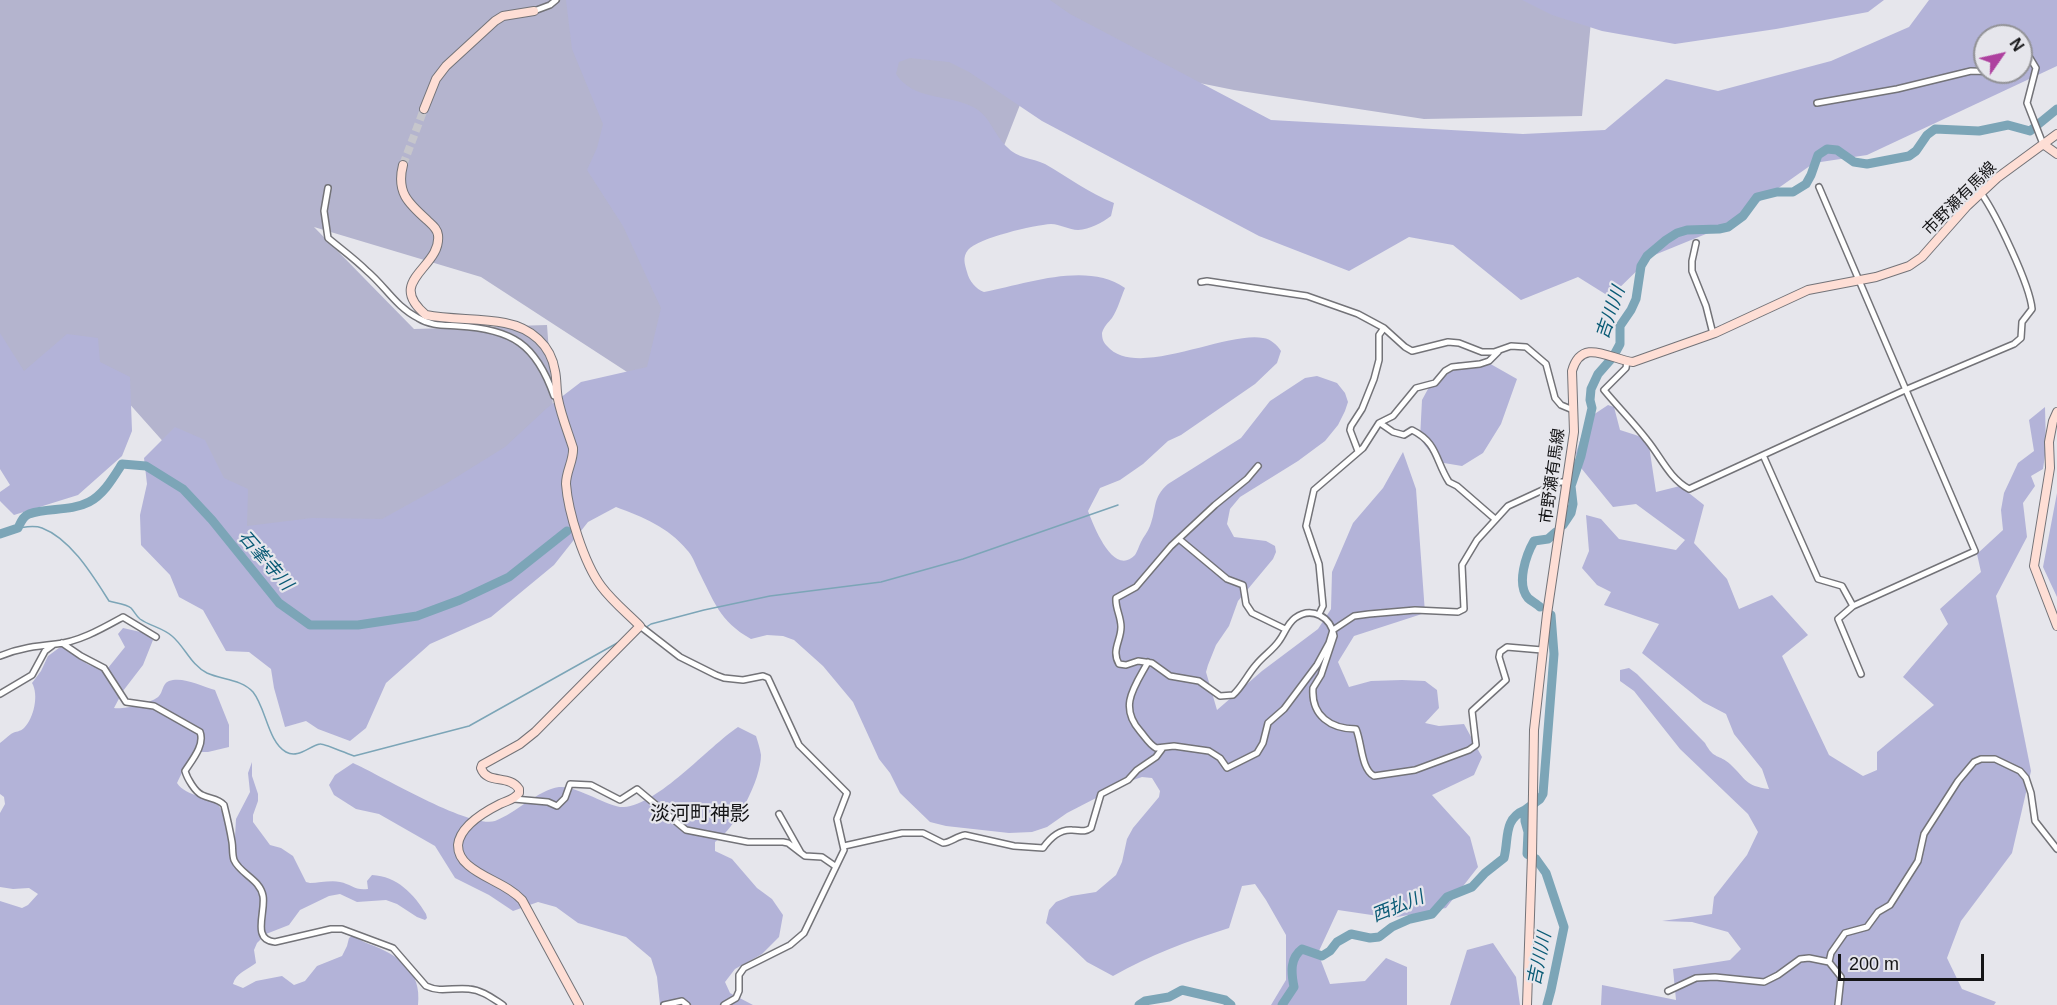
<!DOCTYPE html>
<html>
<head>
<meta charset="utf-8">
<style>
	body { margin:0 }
	#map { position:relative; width:2057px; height:1005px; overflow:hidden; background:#e6e6ec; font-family:Helvetica,sans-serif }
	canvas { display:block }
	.north { position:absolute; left:1973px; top:24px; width:60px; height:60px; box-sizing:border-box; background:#e6e6ec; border:2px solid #929296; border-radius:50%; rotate:56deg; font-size:16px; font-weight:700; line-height:24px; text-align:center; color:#141416 }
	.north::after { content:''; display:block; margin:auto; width:21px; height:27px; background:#ae419f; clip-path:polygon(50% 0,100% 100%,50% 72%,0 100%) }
	.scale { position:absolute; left:1838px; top:954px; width:146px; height:27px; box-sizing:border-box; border:3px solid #141416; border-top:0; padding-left:8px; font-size:18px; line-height:21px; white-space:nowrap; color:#141416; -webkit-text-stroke:4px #e6e6ec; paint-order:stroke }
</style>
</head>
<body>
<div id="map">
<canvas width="2057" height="1005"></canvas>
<div class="north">N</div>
<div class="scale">200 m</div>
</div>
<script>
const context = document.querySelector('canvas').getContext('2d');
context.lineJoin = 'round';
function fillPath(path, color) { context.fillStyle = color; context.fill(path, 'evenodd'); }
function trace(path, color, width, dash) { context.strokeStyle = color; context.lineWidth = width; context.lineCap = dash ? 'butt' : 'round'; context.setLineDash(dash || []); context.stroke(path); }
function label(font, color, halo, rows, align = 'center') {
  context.font = font + ' Helvetica,"Noto Sans JP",sans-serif'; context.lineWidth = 4.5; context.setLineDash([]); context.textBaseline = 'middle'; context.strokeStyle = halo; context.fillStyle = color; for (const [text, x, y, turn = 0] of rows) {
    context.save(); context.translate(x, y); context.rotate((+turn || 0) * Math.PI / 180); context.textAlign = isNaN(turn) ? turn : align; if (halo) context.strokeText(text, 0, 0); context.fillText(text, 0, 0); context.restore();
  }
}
fillPath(new Path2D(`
	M0 0H1593L1582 116 1424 119 1234 90 1041 51 991 179 644 383 481 277 314 227 414 329 547 325 555 433 369 537 242 530 85 354 25 387 0 369Z`), '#b4b4ce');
fillPath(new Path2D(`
	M566 0H1050L1070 14 1271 120 1523 134 1605 130 1666 79 1718 91 1831 61 1909 27 1929 0H2057V66L1867 155 1814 163 1723 227 1652 256 1610 297 1578 277 1521 300 1453 245 1409 237 1349 271 1259 236 1042 121 969 72 949 62 910 58 899 62 896 74C913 100 945 94 971 106 990 114 993 134 1007 147 1017 158 1032 158 1045 164 1068 177 1089 193 1114 203L1111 216C1102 223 1090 229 1078 230 1069 230 1060 224 1051 224 1034 225 978 238 968 250 962 257 965 265 967 272 969 281 976 289 984 292 1026 284 1087 261 1125 288 1121 297 1118 309 1112 318 1108 323 1104 326 1102 333 1102 338 1103 342 1107 346 1136 380 1225 331 1263 338 1271 339 1277 345 1281 351L1277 363 1255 384 1181 435 1168 441 1143 464 1120 480 1100 488 1088 511C1093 524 1113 578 1135 555 1137 552 1139 546 1141 542 1143 537 1148 532 1150 526 1157 508 1152 498 1168 484L1241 438 1270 401 1305 378 1317 376 1337 383 1345 393 1348 402 1345 411 1338 425 1325 441 1298 461 1240 497 1230 509 1227 524 1234 537 1266 541 1275 546 1276 552 1273 559 1238 601 1229 626 1216 645 1208 665 1206 672 1217 710 1262 671 1318 629 1331 609 1332 572 1353 523 1383 488 1403 452 1416 489 1425 613 1354 636 1338 662 1349 687 1371 681 1402 680 1425 681 1437 690 1439 708 1425 723 1439 726 1464 724 1482 757 1474 775 1432 795 1470 837 1478 867 1446 908 1392 918 1338 910 1318 953 1330 984 1365 981 1386 958 1407 967V1005H1271L1286 980V935L1266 900 1255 884 1242 886 1229 928C1188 941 1150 955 1113 976L1087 962 1046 923 1049 910 1056 902 1071 896 1096 892 1116 875 1122 862 1127 839 1133 828 1159 797 1160 791 1152 778 1142 777 1127 782 1067 813 1047 827 1032 832 1009 833 946 826 930 822 900 793 890 773 879 759 853 702 823 666 794 640 783 636 767 635 751 639C719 621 714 601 698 570 695 563 692 555 687 550 668 527 643 517 616 507L588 522 554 565 491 617 430 644 386 683 366 728 350 741 318 729 306 721 285 727 274 688 271 669 249 652 226 651 203 610 179 597 170 575 141 545 140 515 147 484 144 458 175 427 205 440 224 478 248 489 247 526 312 518 382 519 447 483 505 447 547 408 581 382 647 367 661 308 623 226 587 170 597 148 603 124 572 49ZM1985 36H2021V72H1985Z
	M1522 0H1884L1868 12 1776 29 1675 44 1602 31 1552 15Z
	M0 333 24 371 67 334 98 338 100 362 130 377 132 431 122 456 78 495 14 515 0 501V492L10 485 0 469Z
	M1458 362H1487L1517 379 1501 424 1483 453 1462 466 1438 462 1420 439 1422 400 1434 378Z
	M1608 405 1614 407 1620 430 1648 439 1656 492 1680 486 1704 505 1694 543 1727 579 1739 609 1772 595 1808 635 1782 656 1829 755 1863 776 1877 770V752L1934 705 1903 677 1948 624 1940 609 1981 572 1977 554 2003 530 2001 510 2004 493 2018 463 2034 451 2029 420 2045 407 2046 448 2043 469 2031 476 2035 486 2023 503 2027 537 1996 596 2031 771 2012 853 1961 921 1947 958 1962 989 1996 1002 1994 1005H1601L1602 985 1676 1000 1673 969 1730 960 1741 949 1728 932 1692 922 1662 921 1712 914 1714 897 1747 855 1758 832 1748 814 1680 749 1634 691 1620 681V670L1629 668 1637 674 1705 743C1714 760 1719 754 1730 764 1746 779 1745 786 1769 789L1762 769 1734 734 1726 714 1703 702 1642 653 1659 624 1604 605 1611 592 1597 585 1582 568 1589 551 1586 515 1601 519 1619 539 1676 550 1685 540 1636 504 1613 507 1577 463 1576 453 1587 419Z
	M2057 493V597L2043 567Z
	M123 628 145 633 153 640 143 665 123 691 114 708C122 710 153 703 159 696 163 692 162 684 169 681 182 676 202 686 215 690L229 725V747L208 752H196L188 760 177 783C186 797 212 797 219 806 225 815 225 825 229 834L235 837 236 819 250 792 248 773 252 762V776L258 794V801L253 815V822L270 845 281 848 293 856 306 882 310 883C319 883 331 880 340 882 351 884 355 891 368 889L367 881 372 875C397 876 414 894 426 914L427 918 425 920 417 917 397 904 386 900 357 902 340 894 329 896 300 910 289 925 266 934 257 943 254 950 256 963C248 969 235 974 233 984L243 988 256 981 282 976 294 985 305 981 317 966 342 956 347 946 349 938 352 936C358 938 363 942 369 944 398 955 422 970 418 1005H0V901L22 908 28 905 38 894 29 888 13 889 0 887V813L5 804 4 797 0 794V743C4 740 7 737 11 734 16 731 20 732 24 728 34 718 39 695 32 683L41 671 48 656 63 645C75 656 91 671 108 668L125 647 118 634Z
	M738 727 756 736C758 742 760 749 761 755 761 780 736 828 715 842V851L732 859 757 888 772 899 783 915 779 937 762 954 735 969 725 982 730 993 753 1005H660L657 977 651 958 626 937 578 923 556 907 538 902 513 911 489 895 455 878 435 846 379 814 356 809 334 795 329 785 335 775 353 763C380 775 470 829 495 821 516 813 538 790 559 787 577 785 609 808 624 807 658 805 708 747 738 727Z
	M1493 943 1516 977 1520 1005H1450L1467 950Z`), '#b3b3d8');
trace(new Path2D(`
	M18 528C26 527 34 525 42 528 71 539 93 576 109 601 115 603 126 604 131 608 134 611 136 616 140 619 150 626 163 628 172 636 185 647 191 665 207 673 222 680 241 679 253 692 266 708 268 742 286 752 298 759 309 746 320 744 323 743 348 754 354 756L469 726 619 642
	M645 628 651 624 704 610 770 596 881 582 963 559 1118 505`), '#7ca5b7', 1.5);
trace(new Path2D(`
	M1563 525 1571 513 1573 504 1571 486 1581 456 1592 408 1590 400 1591 389 1598 374 1613 357 1620 344V326L1631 310 1636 299 1641 266 1647 256 1666 240 1677 233 1687 230 1719 229 1728 227 1743 216 1757 197 1777 192H1793L1806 184 1811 175 1818 155 1827 149 1837 150 1854 162 1867 164 1909 156 1916 151 1927 135 1935 129 1979 131 2008 125 2030 131 2057 109
	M0 534 18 528C21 522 23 516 29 514 47 507 70 512 89 502 104 494 113 478 122 464L146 466 183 489 212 520 279 603 310 625H358L417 616 460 600 509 577 567 531
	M1540 607C1537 604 1531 601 1528 598 1516 584 1526 555 1534 541L1548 539 1556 532
	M1139 1005 1145 1001 1169 997 1182 990 1225 1000 1231 1005
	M1282 1005 1294 987C1291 972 1290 958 1302 949L1322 956 1330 951 1337 942 1351 934 1370 938 1379 937 1392 927 1410 919 1432 914 1447 897 1472 887 1485 873 1504 858C1509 839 1503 819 1525 810
	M1547 1005 1551 990 1564 927 1546 873 1536 859 1527 854 1528 832 1525 821V810L1540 799 1543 794 1554 654 1551 615`), '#7ca5b7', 9);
trace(new Path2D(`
	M403 165 424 109`), '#c6c6cc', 8, [8, 4]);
const street = new Path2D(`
	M534 11 550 5 556 0
	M2021 59 2026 56 2030 58 2036 68 2027 103 2043 144
	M1817 103 1897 89 1971 71 2001 72
	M1819 187 1975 551 1853 606 1838 619 1861 674
	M328 188 324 211 328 238C341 249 355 259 367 271 385 286 396 307 418 318 431 326 443 325 458 326 512 329 536 344 554 396L557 397
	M1696 243 1692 261V271L1706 306 1713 334
	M1201 282 1207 281 1307 296 1358 314 1384 328 1405 347 1412 351 1448 342 1459 343 1482 352H1494L1511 346 1526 347 1546 364 1555 398 1561 405 1573 410
	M1627 361 1626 368 1604 390C1618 407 1634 423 1647 440 1661 457 1669 478 1689 489L1905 390 2014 344 2021 338 2022 322 2032 309C2030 285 1996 214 1981 193
	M1380 423 1393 432 1404 435 1412 430C1438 443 1435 460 1449 482L1457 486 1495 519
	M1358 451 1350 430 1351 426 1362 409 1374 379 1379 360V335L1384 328
	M1763 455 1818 579 1842 586 1853 606
	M1258 466 1247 479 1215 505 1171 546 1136 587 1116 598C1115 608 1121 616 1121 627 1121 641 1111 650 1119 664L1126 665 1138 661 1152 663 1170 676 1199 681 1220 696 1233 695C1242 687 1248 674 1256 665 1263 656 1273 650 1279 641 1285 633 1287 624 1295 618 1312 606 1331 617 1334 636L1321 675 1313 688C1311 716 1331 729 1356 729 1362 743 1361 769 1374 776L1415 770 1469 750 1476 745 1472 711 1506 680 1499 657 1500 652 1507 647 1542 650
	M1179 539 1227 579 1243 585 1246 604 1252 613 1285 629
	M1319 614 1323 606 1319 564 1306 526 1314 490 1363 448 1379 423 1393 416 1416 388 1435 383 1445 371 1452 367 1480 364 1489 361 1498 352
	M640 626 680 657 716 675 724 678 743 680 763 676 768 678 799 745 847 793 837 819 844 850 804 933 790 945 744 968 739 975V991L736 998 724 1005
	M62 643 81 656 104 668 126 702 154 706 200 732C205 745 192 760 185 771 187 778 195 792 202 795 210 799 218 798 224 805 227 817 230 830 232 842 233 848 232 854 234 860 240 874 260 879 263 896 266 912 251 940 275 942L331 929H342L393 948 426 986C441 993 454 987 469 989 482 990 492 998 503 1005
	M0 656C19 648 37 646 56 644 79 642 103 628 123 617L156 637
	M1148 662C1135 686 1118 706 1140 731 1146 738 1149 744 1156 748L1174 746 1209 751 1220 758 1227 768 1257 753 1263 743 1268 723 1284 709 1317 665 1329 643 1333 630 1354 616 1369 614 1415 610 1458 612 1464 609 1462 565 1477 540 1508 506 1560 482H1566
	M0 694 32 675 45 651 53 645
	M514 799 548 802 557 806 565 798 570 784 591 785 620 800 637 789 686 830 748 842H783L788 843 801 853
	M779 814 801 853 805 856 822 857 835 866
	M844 846 902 833H923L943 843C950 843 957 836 965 835L1014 846 1043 848C1050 838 1059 829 1072 830 1080 830 1084 833 1091 828L1101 794 1128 780 1137 770 1156 757 1162 749
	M1829 962 1831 953 1845 933 1867 927 1878 912 1890 905 1918 861 1924 834 1958 781 1974 762 1981 759H1995L2020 771 2026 778 2031 793 2035 821 2057 849
	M1668 991 1696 978 1715 977 1764 982 1778 975 1800 959 1809 958 1829 962 1841 977 1838 1005
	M664 1005 682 1001 687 1005`);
const secondary = new Path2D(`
	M424 109 436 79 446 66 495 21 503 16 534 11
	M2043 144 2057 154
	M403 165C396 192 408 203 427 220 432 225 437 228 438 235 442 268 384 280 426 315 452 320 479 318 505 323 531 328 551 345 555 371 557 380 556 390 558 399 561 415 568 432 573 448 574 460 566 471 566 484 568 512 584 563 601 586 612 601 627 613 640 626L535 732 520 744 482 765 481 768C487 785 509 774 519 789V793C514 800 508 800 500 804 484 812 460 826 458 845 458 853 462 860 468 865 484 879 507 884 522 900L579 1005
	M2057 412 2053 421 2049 442 2050 468 2034 566 2057 626
	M1527 1005 1532 855 1534 730 1547 614 1574 432 1572 371C1582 336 1611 360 1633 362L1715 333 1808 290 1876 277 1909 266 1922 257 1967 206 1997 178 2057 134`);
trace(street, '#737378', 8);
trace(secondary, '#737378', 10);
trace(street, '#fff', 5);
trace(secondary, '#feded5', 8);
label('16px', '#141416', '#e6e6ec', [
	["市野瀬有馬線",1960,199,-45],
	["市野瀬有馬線",1553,476,-82]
]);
label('italic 18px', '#095a75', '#e6e6ec', [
	["吉川川",1611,313,-71],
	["石峯寺川",265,561,49],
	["西払川",1398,907,-22],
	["吉川川",1540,959,-78]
]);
label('20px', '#141416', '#e6e6ec', [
	["淡河町神影",700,814]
]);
</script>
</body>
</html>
